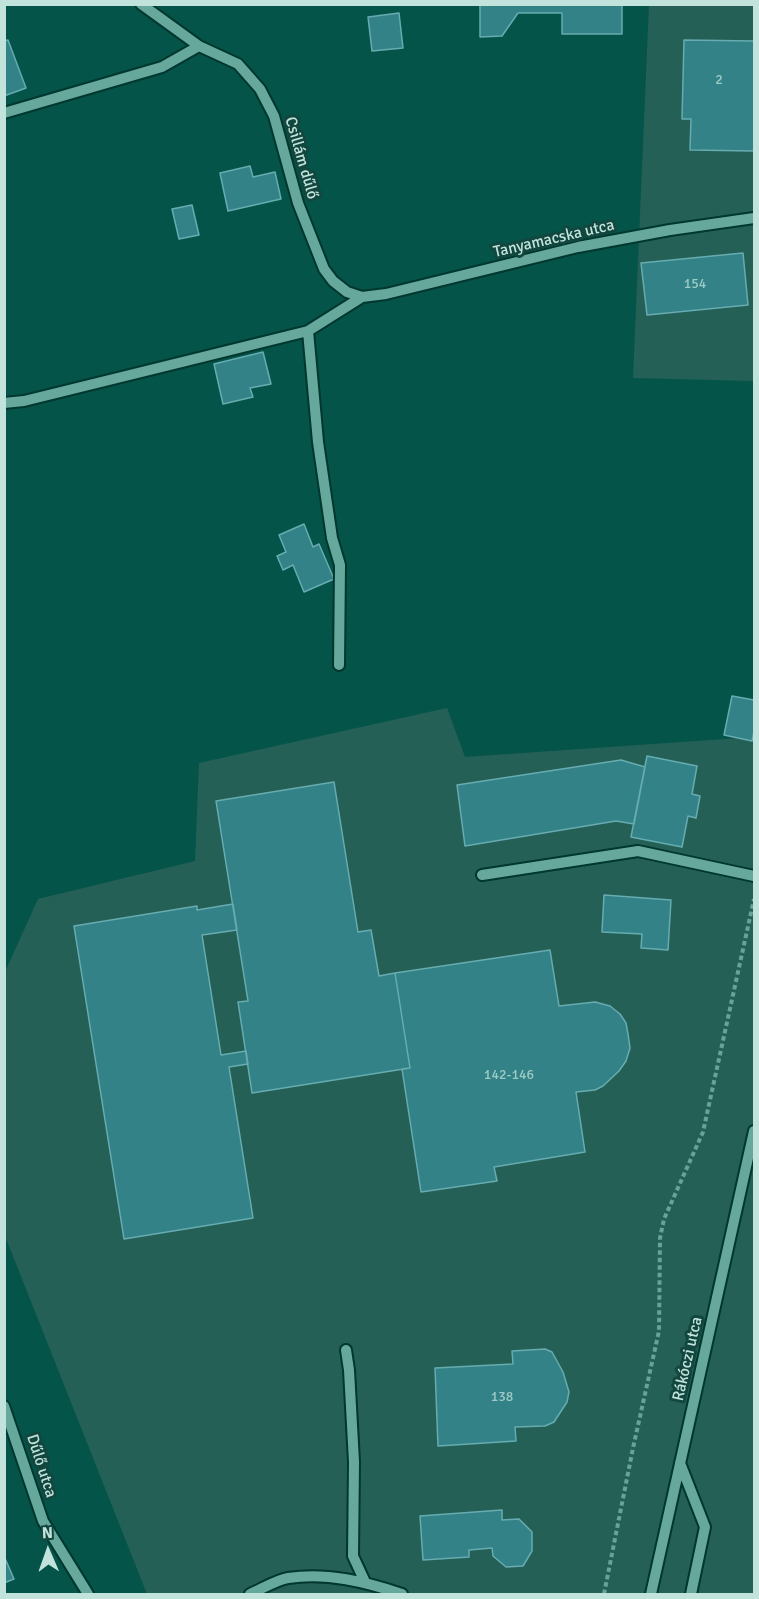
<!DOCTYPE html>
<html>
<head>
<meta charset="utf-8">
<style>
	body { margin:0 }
	#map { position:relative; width:759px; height:1599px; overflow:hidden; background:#05544a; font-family:Signika,sans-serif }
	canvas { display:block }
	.frame { position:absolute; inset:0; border:6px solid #c2e3db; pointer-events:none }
	.north { position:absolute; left:18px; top:1521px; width:60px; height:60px; -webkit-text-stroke:4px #12473f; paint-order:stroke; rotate:358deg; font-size:16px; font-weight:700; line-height:24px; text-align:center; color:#c2e3db }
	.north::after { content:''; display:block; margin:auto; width:21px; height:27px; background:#c2e3db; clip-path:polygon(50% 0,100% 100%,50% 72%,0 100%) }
</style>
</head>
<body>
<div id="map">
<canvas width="759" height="1599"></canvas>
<div class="frame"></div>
<div class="north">N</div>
</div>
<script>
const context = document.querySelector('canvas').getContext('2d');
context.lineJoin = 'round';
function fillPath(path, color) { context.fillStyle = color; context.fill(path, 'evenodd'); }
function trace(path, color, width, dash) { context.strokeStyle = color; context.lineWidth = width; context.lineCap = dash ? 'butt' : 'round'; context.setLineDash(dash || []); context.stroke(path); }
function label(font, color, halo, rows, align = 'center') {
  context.font = font + ' Signika,sans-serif'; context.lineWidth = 6; context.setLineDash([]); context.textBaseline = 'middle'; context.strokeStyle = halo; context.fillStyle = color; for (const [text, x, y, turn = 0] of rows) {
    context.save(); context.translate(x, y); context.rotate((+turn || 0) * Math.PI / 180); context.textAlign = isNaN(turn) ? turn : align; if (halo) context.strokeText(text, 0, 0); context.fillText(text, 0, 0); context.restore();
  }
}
fillPath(new Path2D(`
	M649 5H754V381L633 378Z
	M447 708 465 757 754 737V1594H147L5 1236V972L38 899 195 861 199 763Z`), '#256057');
const building = new Path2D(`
	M480 4H622V34H562V13H518L502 36 480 37Z
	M399 13 403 48 372 51 368 17Z
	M8 40 26 88 4 96V41Z
	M684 40 754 41V151L690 150 691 119H682Z
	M250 166 253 177 275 172 281 199 228 211 220 173Z
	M192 205 199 235 179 239 172 209Z
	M743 253 748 305 647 315 641 263Z
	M263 352 271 384 250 388 253 397 223 404 214 364Z
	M304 524 313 547 319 544 334 579 304 592 293 565 283 570 277 556 286 552 279 535Z
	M732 696 754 700V732L752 741 724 735Z
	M647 756 697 766 692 794 700 796 696 818 688 816 682 847 631 837Z
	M621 760 645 767 634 824 616 821 465 846 457 785Z
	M334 782 358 932 371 930 379 976 395 973 410 1068 252 1093 238 1002 248 1001 216 801Z
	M604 895 671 900 668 950 641 948 642 934 602 932Z
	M233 904 237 930 202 935 221 1055 246 1051 248 1064 229 1067 253 1218 124 1239 74 926 197 906V910Z
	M550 950 559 1006 595 1002 610 1006 620 1014 626 1023 628 1034 630 1048 626 1061 619 1071 603 1086 595 1090 576 1092 585 1152 494 1167 497 1181 421 1192 402 1069 410 1068 395 973Z
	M545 1349 552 1352 563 1372 569 1392 567 1402 554 1422 545 1426 515 1427 516 1441 438 1446 435 1368 513 1364 512 1351Z
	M502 1510V1520L519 1519 532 1532V1551L523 1566 506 1567 493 1556 492 1548 469 1550V1557L423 1560 420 1516Z
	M4 1556 14 1579 4 1583Z`);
fillPath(building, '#328287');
trace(building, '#67acb0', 1.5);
const minor = new Path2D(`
	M141 4 199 46 238 64 260 89 274 116 298 203 324 269 333 281 347 292 362 297 386 294 578 247 670 230 754 218
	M4 113 162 67 199 46
	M308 331 318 442 332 538 340 565 339 665
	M4 403 24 401 308 331 362 297
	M482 875 638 851 754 876
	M346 1350 349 1370 354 1462 353 1556 365 1582
	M4 1406 43 1521 88 1594
	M680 1463 705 1527 691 1594
	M250 1594C262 1589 276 1580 288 1578 327 1572 366 1582 402 1594
	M651 1594 754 1131`);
trace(minor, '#00372f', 14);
trace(new Path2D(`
	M604 1594 633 1448 659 1331 660 1238 664 1219 703 1132 754 899`), '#6aa198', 4, [4.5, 3]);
trace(minor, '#66a89b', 10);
label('14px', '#9ecbc6', null, [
	["2",719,80],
	["154",695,284],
	["142-146",509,1075],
	["138",502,1397]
]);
label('16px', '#c2e3db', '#12473f', [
	["Csillám dűlő",301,158,74],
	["Tanyamacska utca",554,239,-13],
	["Rákóczi utca",688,1359,-77],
	["Dűlő utca",41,1466,72]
]);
</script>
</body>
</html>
